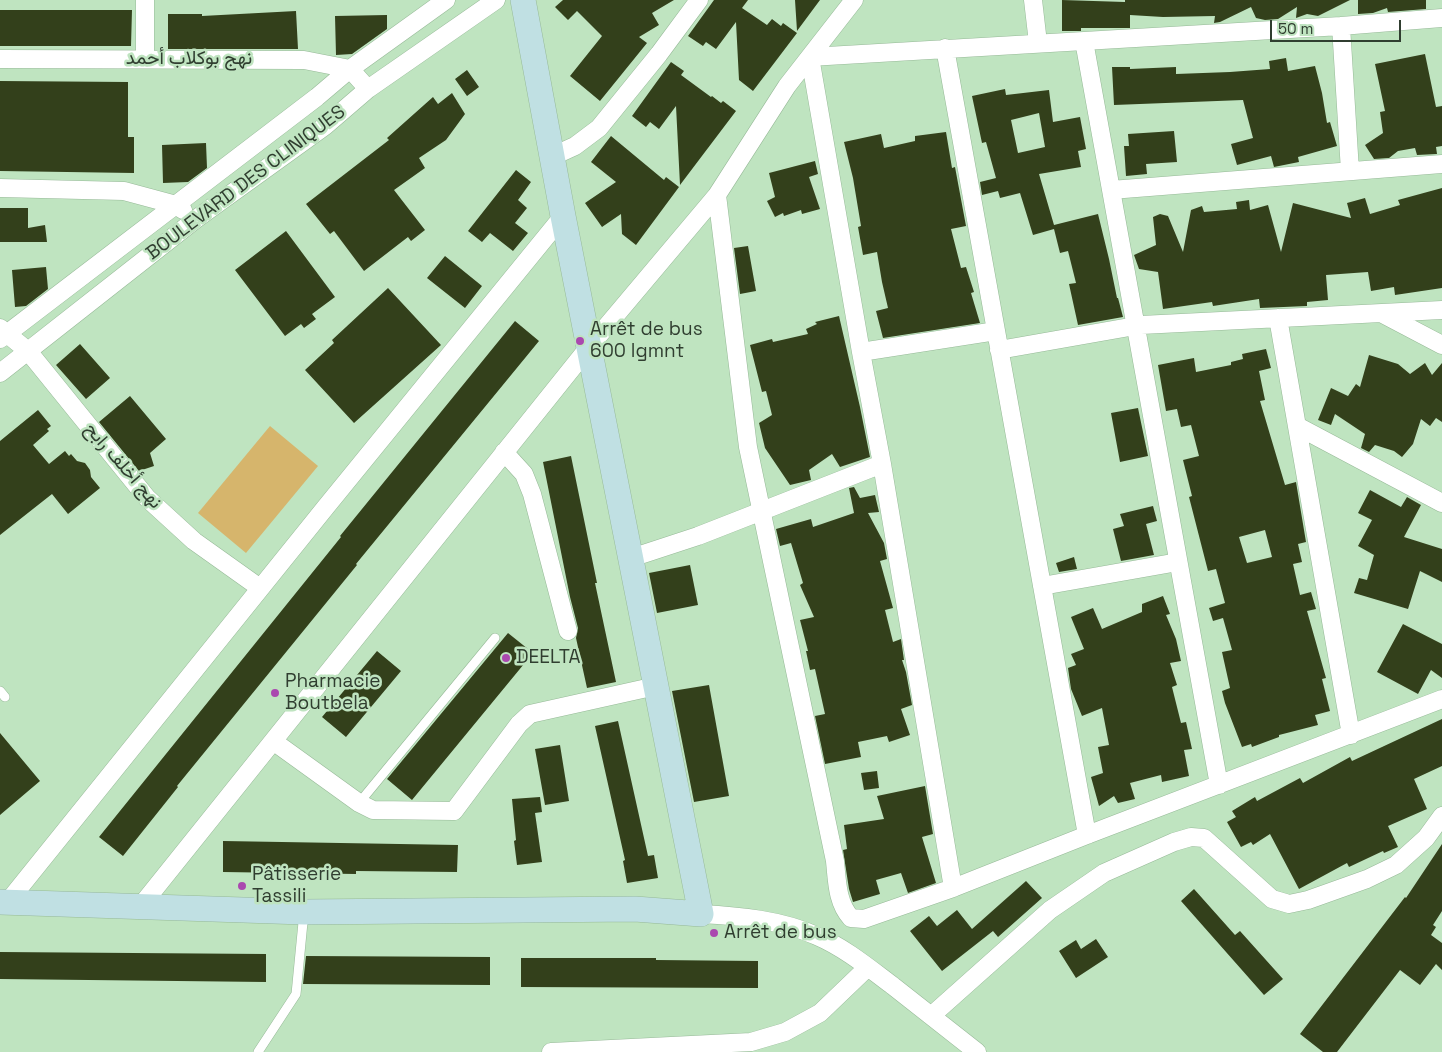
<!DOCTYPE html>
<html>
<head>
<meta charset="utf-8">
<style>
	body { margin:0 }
	#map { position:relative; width:1442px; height:1052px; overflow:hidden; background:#bfe4c0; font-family:"Space Grotesk",sans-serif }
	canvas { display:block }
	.scale { position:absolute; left:1270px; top:20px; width:131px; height:22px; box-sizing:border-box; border:2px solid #303e30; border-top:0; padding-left:6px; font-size:15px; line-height:18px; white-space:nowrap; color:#303e30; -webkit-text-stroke:4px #bfe4c0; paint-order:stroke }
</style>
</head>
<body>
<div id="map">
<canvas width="1442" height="1052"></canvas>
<div class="scale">50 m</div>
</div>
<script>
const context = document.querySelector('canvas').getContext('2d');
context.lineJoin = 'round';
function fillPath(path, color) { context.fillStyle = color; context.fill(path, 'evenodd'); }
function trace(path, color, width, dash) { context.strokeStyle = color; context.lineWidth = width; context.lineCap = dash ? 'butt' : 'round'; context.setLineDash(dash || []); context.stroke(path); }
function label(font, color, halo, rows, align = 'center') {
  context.font = font + ' "Space Grotesk",Vazirmatn,sans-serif'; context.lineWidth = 5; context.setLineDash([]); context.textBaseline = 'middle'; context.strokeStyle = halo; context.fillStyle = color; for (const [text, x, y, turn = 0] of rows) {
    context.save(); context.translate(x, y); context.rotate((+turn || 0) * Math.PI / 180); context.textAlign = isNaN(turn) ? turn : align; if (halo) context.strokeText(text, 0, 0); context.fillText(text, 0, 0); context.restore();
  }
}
fillPath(new Path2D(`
	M270 426 318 466 246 553 198 513Z`), '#d6b56c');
fillPath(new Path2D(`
	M563 0H674L652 13 659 25 639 37 647 43 600 101 570 76 602 36 577 11 568 20 555 7Z
	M714 0H748L742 8 767 25 772 19 781 26 783 23 797 33 753 91 739 80 736 22 716 49 706 42 703 46 688 36Z
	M795 0H820L797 31Z
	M1062 0 1125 2V0H1350L1318 16 1307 14 1296 18 1297 7 1278 19 1265 20 1256 18 1251 7 1220 22 1214 23 1215 16 1163 17 1130 15V28H1081V31H1062Z
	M1358 0H1426V9L1388 12 1387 8 1373 13 1358 14Z
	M0 10H132L131 46H0Z
	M296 11 298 49H168V14H202V16Z
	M387 15V29L352 54 336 55 335 16Z
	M1425 54 1436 107 1442 106V146L1436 147 1437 154 1417 155 1415 148 1398 151 1389 158 1374 159 1365 145 1383 133 1380 112 1385 111 1375 64Z
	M1286 58 1288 71 1315 66 1322 93 1327 123 1330 122 1337 146 1298 157 1299 162 1274 167 1271 156 1237 165 1231 144 1253 138 1243 100 1114 105 1112 67H1130V69L1176 67V74L1230 72 1270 69 1269 61Z
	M671 62 684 71 681 75 711 97 712 96 721 103 723 101 736 111 680 185 676 106 659 129 650 122 646 127 632 116Z
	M467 70 479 87 467 96 455 79Z
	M0 81 128 82V137H134V173L0 171Z
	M1005 89 1006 95 1049 90 1053 122 1080 117 1086 149 1078 151 1081 167 1039 174 1054 225 1098 214 1109 259 1117 298H1118L1123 317 1078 325 1069 284 1076 283 1068 251 1060 253 1054 229 1033 235 1020 193 1000 198 998 191 982 195 980 182 996 178 986 142 982 143 972 96ZM1039 113 1045 147 1018 153 1011 120Z
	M452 93 465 114 446 140 419 158 425 168 394 190 425 230 411 241 408 237 364 271 334 231 330 234 306 204 389 140 387 138 433 97 438 104Z
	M1174 131 1177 162 1146 164 1147 174 1126 176 1124 146H1129L1128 134Z
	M946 132 952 168 955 167 966 226 951 229 961 268 966 267 974 292 971 293 980 323 883 338 876 311 888 308 882 282 877 252 863 255 858 227 861 226 853 178 844 142 881 134 884 148 915 141V136Z
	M611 136 664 180 666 177 679 187 636 245 622 234 621 214 602 227 585 203 616 182 591 162Z
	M206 143 207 168 188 182 163 183 162 145Z
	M815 161 818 174 809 177 820 209 802 214 801 210 784 216 783 213 775 217 767 201 775 197 769 173Z
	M516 170 531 182 518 200 527 208 515 223 528 233 513 251 490 233 482 242 468 231Z
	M1442 188V288L1395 295 1394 287 1371 291 1368 272 1326 275 1328 300 1307 302V306L1260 308 1259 299 1213 306 1212 302 1163 309 1158 272 1139 269 1134 255 1156 245 1153 217 1160 214 1168 216 1183 252 1191 210 1202 206 1204 212 1237 209 1236 202 1249 200 1250 210 1268 205 1281 252 1293 203 1351 218 1347 203 1365 198 1370 214 1400 205 1398 200Z
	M0 208H28V228L45 225 47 242H0Z
	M286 231 335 297 312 314 316 319 304 328 301 324 285 336 235 270Z
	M748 246 756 291 740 294 734 248Z
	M445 256 482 286 465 308 427 278Z
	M46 267 48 289 26 306 15 307 12 270Z
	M388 288 441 345 354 423 305 370 334 343 332 340Z
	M839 316 860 407 870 457 840 467 832 454 809 470 811 480 790 485 765 448 759 423 772 415 766 391 762 392 750 345 772 339 773 342 808 334 806 329 817 324 815 322Z
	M515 321 539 341 356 564 357 565 177 786 178 787 123 856 99 837 341 537 340 536Z
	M80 344 110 378 86 399 56 365Z
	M1266 349 1271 368 1259 371 1265 400 1260 401 1285 485 1296 482 1306 542 1298 544 1302 562 1293 564 1300 595 1311 592 1316 609 1307 611 1326 678 1322 679 1330 711 1315 715 1318 725 1279 735V737L1252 747 1251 744 1242 747 1225 703 1222 691 1230 688 1222 652 1232 650 1223 618 1213 621 1209 608 1225 603 1216 569 1208 571 1189 497 1192 496 1183 460 1199 456 1191 425 1181 427 1177 409 1166 411 1158 365 1194 358 1196 372 1231 365V362L1243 359 1242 354ZM1265 530 1272 557 1247 563 1239 537Z
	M1369 355 1398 364 1410 374 1425 363 1432 375 1442 363V422L1436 418 1430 426 1421 419 1413 444 1402 457 1394 451 1375 445 1369 452 1361 448 1365 434 1335 414 1331 425 1318 420 1331 388 1348 396 1356 384 1360 387Z
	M130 396 166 439 150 453 154 466 139 471 99 422Z
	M1138 408 1148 456 1120 462 1111 413Z
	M38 410 51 426 47 429 49 431 33 445 49 464 65 451 69 456 71 454 77 461 85 463 90 470 91 477 100 488 68 514 52 494 0 535V441Z
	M571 456 597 583H595L616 682 587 688 576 638 578 628 570 597 543 462Z
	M854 487 860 498 875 495 879 512 868 513 884 543 887 559 880 561 893 608 885 610 893 642 901 639 904 660H902L906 672 912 705 901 709 910 735 889 742 887 736 858 742 861 757 825 764 815 716 825 714 815 669 810 670 806 651H808L800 620 814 617 800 585 803 583 791 543 780 546 776 529 811 519 813 527 854 513 849 488Z
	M1370 490 1401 507 1407 497 1421 505 1404 537 1442 549V582L1420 571 1408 609 1354 593 1359 578 1367 580 1374 555 1358 546 1372 520 1358 513Z
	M1153 506 1157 521 1146 524 1154 555 1121 561 1113 529 1124 526 1120 514Z
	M1074 557 1077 569 1059 572 1056 563Z
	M690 565 698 605 657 613 649 573Z
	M1163 596 1170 614 1166 615 1176 639 1181 661 1170 663 1177 685 1172 687 1181 723 1186 722 1192 749 1184 750 1189 776 1162 782 1161 775 1130 783 1135 799 1118 803 1114 796 1099 806 1091 777 1103 773 1098 747 1109 745 1102 708 1082 716 1071 689 1068 668 1076 665 1071 654 1084 649 1071 617 1093 608 1102 629 1142 612V604Z
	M1403 624 1442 644V678L1431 670 1418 694 1377 672Z
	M508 633 533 653 412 800 387 779Z
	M377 651 401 671 346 737 322 717Z
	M709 685 729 796 694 802 672 691Z
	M1442 719V766L1414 779 1427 809 1388 826 1398 847 1384 853 1383 851 1349 867 1347 863 1299 889 1270 834 1253 845 1251 842 1241 847 1227 822 1236 817 1232 811 1255 797 1257 801 1300 778 1303 783 1350 757 1352 761Z
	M618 721 648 856 654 855 658 878 627 883 623 861 625 860 595 726Z
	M0 733 40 781 0 815Z
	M560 745 569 801 545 805 535 749Z
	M877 771 879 788 864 790 861 773Z
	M925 786 933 834 922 837 936 883 908 893 901 873 876 880 880 894 853 902 849 889 843 850 847 849 844 825 884 819 877 796Z
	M540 797 542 812 535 813 542 862 517 865 514 841 516 840 512 799Z
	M223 841 458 845 457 872 356 871V874L223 872Z
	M1442 844V911L1433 925 1436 927 1431 935 1442 943V970L1436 964 1420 985 1400 970 1337 1052H1323L1300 1034 1405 897 1406 898Z
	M1026 881 1042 898 998 937 993 931 942 971 910 931 929 916 937 926 957 910 972 929Z
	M1194 889 1235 935 1240 931 1283 979 1264 995 1181 901Z
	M1096 939 1108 957 1076 978 1059 951 1076 940 1081 949Z
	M0 952 266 954V982L0 979Z
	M306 956 490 957V985L303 984Z
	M521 958H656V960L758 961V988L521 987Z`), '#33401b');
const lane = new Path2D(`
	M0 691 5 697
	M359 803 495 638
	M258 1052 296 994 304 912`);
const street = new Path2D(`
	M1033 0 1038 43
	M1341 26 1350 171
	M1084 41 1219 785
	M945 48 1087 835
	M0 59 304 60 350 69 368 89
	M145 59V0
	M551 157 575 146 599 128 659 54 699 0
	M0 188 124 191 176 205 183 210
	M1111 190 1442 164
	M717 195 748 447 835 861C837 881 837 903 851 918L864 919 953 888 1087 835 1442 699
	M1383 314 1442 345
	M1278 318 1351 735
	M0 328 28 351 147 498 194 541 260 588
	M0 339 317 97 350 69 446 0
	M999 350 1141 325 1442 310
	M861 352 996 331
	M0 373 196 219 325 126 368 89 496 0
	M1297 426 1442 503
	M504 452 524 474 532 494 568 631
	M631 558 698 536 882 464
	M1042 586 1178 562
	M273 741 359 803 373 810 454 811 519 724 530 714 656 686
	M953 888 882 464 861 352 810 57 1341 26 1442 18
	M7 903 325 508 563 216
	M140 907 589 347 717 195 787 86 854 0
	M701 914C740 916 781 920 817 936 845 948 869 968 893 986 921 1008 949 1030 977 1052
	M931 1016 1050 910 1104 873 1174 842 1191 837 1204 838 1272 899 1289 904 1308 900 1367 879 1396 865 1426 838 1442 816
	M551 1052 751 1042 785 1032 820 1013 868 967`);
const secondary = new Path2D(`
	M0 902 304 912 635 909 701 914 563 216 523 0`);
trace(lane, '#96b997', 10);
trace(street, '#96b997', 19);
trace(secondary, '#96b997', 26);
trace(lane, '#fff', 9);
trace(street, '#fff', 18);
trace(secondary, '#c0e0e3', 25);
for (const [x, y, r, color] of [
	[580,341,5,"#aa48af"],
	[506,658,5,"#aa48af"],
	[275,693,5,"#aa48af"],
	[242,886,5,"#aa48af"],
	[714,933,5,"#aa48af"]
]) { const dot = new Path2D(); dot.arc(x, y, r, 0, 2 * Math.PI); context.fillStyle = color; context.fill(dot); trace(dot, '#bfe4c0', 2); }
label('19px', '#303e30', '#bfe4c0', [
	["نهج بوكلاب أحمد",189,59],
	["BOULEVARD DES CLINIQUES",246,183,-37],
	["نهج أخلف رابح",123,466,49]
]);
label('19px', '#303e30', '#bfe4c0', [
	["Arrêt de bus",590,330],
	["600 lgmnt",590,352],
	["DEELTA",516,658],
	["Pharmacie",285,682],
	["Boutbela",285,704],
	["Pâtisserie",252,875],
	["Tassili",252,897],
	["Arrêt de bus",724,933]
], 'left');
</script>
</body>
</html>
